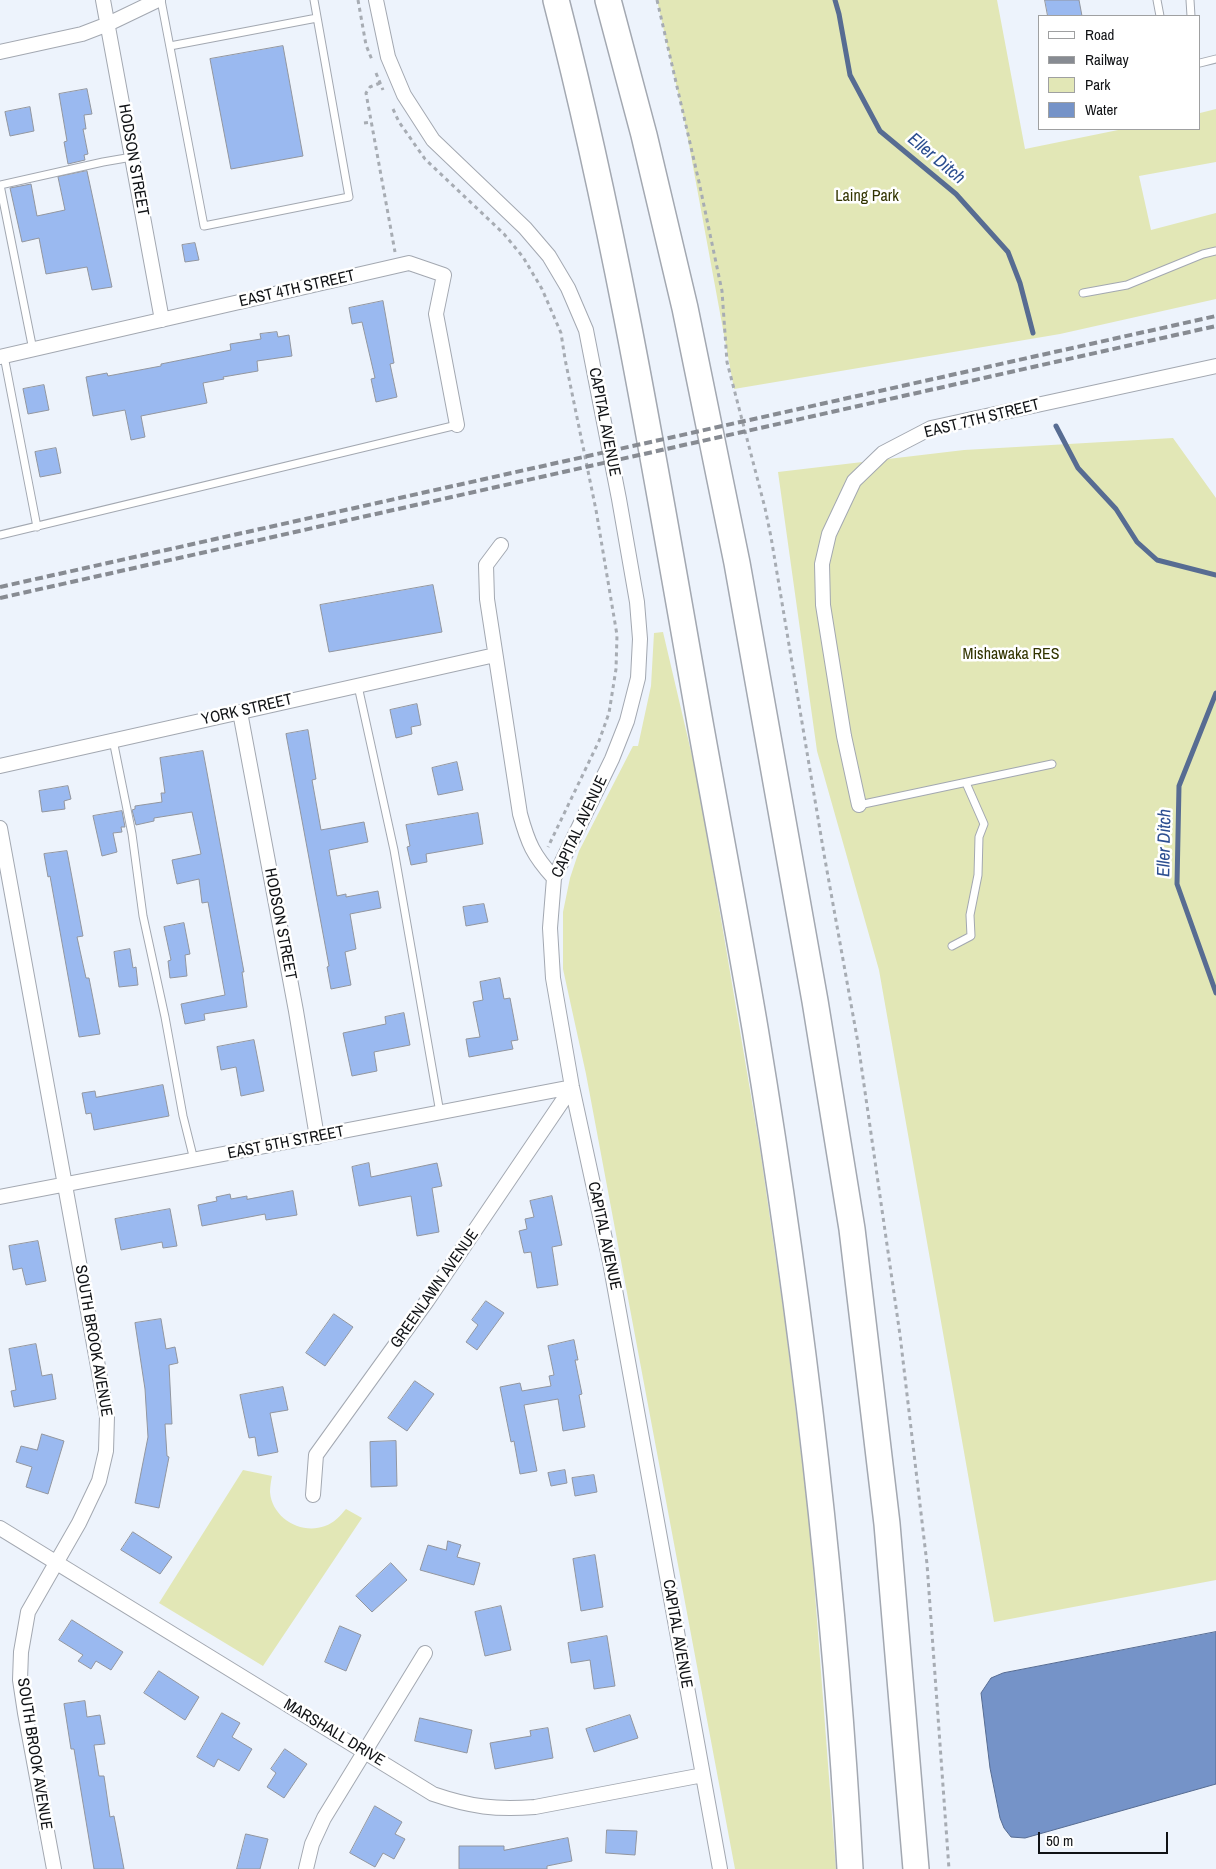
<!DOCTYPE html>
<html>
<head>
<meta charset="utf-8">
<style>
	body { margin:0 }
	#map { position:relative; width:1216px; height:1869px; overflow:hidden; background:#edf3fc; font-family:"Archivo Narrow",sans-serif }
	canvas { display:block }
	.legend { position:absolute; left:1038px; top:15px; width:162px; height:115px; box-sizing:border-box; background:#fff; border:1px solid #9fa0a1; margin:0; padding:6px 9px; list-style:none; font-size:15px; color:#101215 }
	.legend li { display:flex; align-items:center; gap:10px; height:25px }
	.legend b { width:25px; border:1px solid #9fa0a1 }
	.scale { position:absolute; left:1038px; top:1832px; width:130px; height:22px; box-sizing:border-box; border:2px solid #101215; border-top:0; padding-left:6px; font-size:15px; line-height:18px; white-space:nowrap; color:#101215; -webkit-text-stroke:4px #fff; paint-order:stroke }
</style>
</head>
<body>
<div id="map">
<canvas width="1216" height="1869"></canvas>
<ul class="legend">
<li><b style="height:6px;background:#fff"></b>Road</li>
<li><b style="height:6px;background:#878b92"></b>Railway</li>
<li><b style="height:14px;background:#e2e7b6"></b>Park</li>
<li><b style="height:14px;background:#7593c8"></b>Water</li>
</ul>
<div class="scale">50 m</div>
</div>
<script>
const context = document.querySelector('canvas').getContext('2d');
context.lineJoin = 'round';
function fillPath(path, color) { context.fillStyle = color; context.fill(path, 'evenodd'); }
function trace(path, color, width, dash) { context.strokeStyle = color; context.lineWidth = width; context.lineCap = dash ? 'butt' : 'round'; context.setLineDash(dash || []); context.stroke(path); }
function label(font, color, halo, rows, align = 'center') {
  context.font = font + ' "Archivo Narrow",sans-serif'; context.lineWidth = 5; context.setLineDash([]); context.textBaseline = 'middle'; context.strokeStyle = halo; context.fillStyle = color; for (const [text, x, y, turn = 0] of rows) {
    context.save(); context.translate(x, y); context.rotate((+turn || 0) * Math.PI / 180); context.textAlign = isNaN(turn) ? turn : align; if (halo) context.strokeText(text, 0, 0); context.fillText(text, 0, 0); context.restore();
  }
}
fillPath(new Path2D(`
	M657 0H997L1025 149 1123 129H1200V113L1216 109V162L1139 176 1151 230 1216 213V299L1060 334 734 389 685 123Z
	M1173 438 1216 498V1580L994 1622 879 970 817 751 778 472 964 450Z
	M663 632 697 777 760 1149 785 1322 810 1528 836 1869H735L586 1074 563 969V912L570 878 579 851 633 746H638L651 686 654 633Z
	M243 1470 272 1476C271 1481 270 1487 270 1492 272 1518 301 1535 325 1526 334 1523 340 1516 346 1509L362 1518 263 1666 159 1603Z`), '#e2e7b6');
const water = new Path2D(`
	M1216 1632V1784L1025 1838 1011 1837 1004 1828 1000 1818 990 1768 981 1693 991 1678 1003 1673Z`);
fillPath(water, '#7593c8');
trace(water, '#576c92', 1);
trace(new Path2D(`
	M835 0 839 14 850 75 880 131 956 194 1008 252 1020 283 1033 333
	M1056 426 1078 468 1116 509 1137 542 1157 560 1216 575
	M1216 693 1179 786 1177 884 1216 993`), '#576c92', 5);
const building = new Path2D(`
	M1045 0H1079L1082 16H1048Z
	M283 46 303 156 231 169 210 59Z
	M87 89 92 114 84 115 86 129H83L88 154 84 155 85 160 68 164 64 142 67 141 59 94Z
	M30 107 34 131 10 136 5 112Z
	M87 171 112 287 92 290 87 267 46 274 39 238 22 242 10 188 31 184 37 216 65 210 58 177Z
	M195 243 199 260 185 262 182 245Z
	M383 301 394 363 390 364 397 397 376 402 371 379 375 378 362 322 352 324 349 308Z
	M277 332 278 337 289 335 292 356 257 361 258 371 223 377 224 379 203 383 207 403 141 416 145 437 131 440 125 410 93 416 86 377 107 373 108 376 161 366V364L231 350 230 344 261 339 260 334Z
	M44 385 49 410 28 414 23 389Z
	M56 448 61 473 40 477 35 452Z
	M433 585 442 632 329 652 320 605Z
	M417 704 421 725 411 727 412 734 396 738 390 710Z
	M308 730 316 779 312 780 321 830 364 822 368 842 329 850 337 896 346 894V897L378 891 381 908 350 914 356 949 345 952 351 985 331 989 327 967 329 966 286 734Z
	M203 751 244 972H242L247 1007 204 1014 205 1020 185 1024 181 1004 225 995 208 902 202 903 199 879 177 884 172 860 201 854 192 812 154 818V821L136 825 132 810 135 809V806L162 802 161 793H165L160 758Z
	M457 762 463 790 438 795 432 768Z
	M68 786 71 799 64 801 65 809 42 812 39 791Z
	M122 811 125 827H121L122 832 113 833 117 852 102 856 93 816Z
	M478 813 483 844 426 854 427 862 411 865 407 847 410 846 406 825Z
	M67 851 83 936 77 937 86 978H89L100 1034 79 1037 50 876 48 877 44 854Z
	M484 904 488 922 466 926 463 907Z
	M184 923 190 954 185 955 187 976 170 978 168 961 171 960 164 927Z
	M130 949 133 968 136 967 138 985 119 987 114 952Z
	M500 978 504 999 510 998 518 1040 511 1041 513 1049 469 1057 466 1039 480 1037 473 1002 483 1000 480 982Z
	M404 1013 410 1045 374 1052 377 1071 352 1076 343 1033 386 1024 385 1017Z
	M254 1040 264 1091 241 1096 236 1067 221 1070 217 1047Z
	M163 1085 169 1116 94 1130 91 1113 86 1114 82 1093 95 1091 96 1097Z
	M369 1163 371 1177 437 1163 442 1186 432 1188 439 1232 417 1236 411 1196 359 1206 352 1167Z
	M293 1191 297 1215 266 1220 265 1214 202 1226 198 1205 217 1201 216 1197 230 1194 231 1199 247 1196V1199Z
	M552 1196 562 1245 552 1247 558 1285 537 1288 531 1252 524 1253 519 1231 527 1229 525 1219 534 1217 530 1201Z
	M170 1209 177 1246 163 1248 162 1242 121 1250 115 1219Z
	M38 1241 46 1281 26 1285 22 1268 13 1270 9 1246Z
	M486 1301 504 1313 477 1350 466 1342 478 1325 472 1320Z
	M334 1314 353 1327 325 1366 306 1353Z
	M161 1319 166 1349 175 1347 178 1363 169 1365 172 1424H165L167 1456 169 1457 159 1508 135 1503 148 1437 145 1389 135 1323Z
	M574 1340 578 1360H575L582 1394 579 1395 585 1427 563 1431 558 1399 524 1405 537 1471 520 1474 514 1441 511 1442 500 1387 520 1383 522 1391 551 1386 549 1376 554 1375 548 1346Z
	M36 1344 42 1376 52 1374 56 1399 14 1407 11 1391 16 1390 9 1349Z
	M415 1381 434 1394 407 1431 388 1418Z
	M283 1387 288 1410 270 1413 278 1452 258 1456 255 1437 249 1438 240 1395Z
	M42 1434 64 1441 48 1494 26 1487 32 1467 16 1462 21 1446 37 1450Z
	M396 1441 397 1486 371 1487 370 1442Z
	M565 1470 567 1483 551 1486 548 1473Z
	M594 1475 597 1492 575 1496 572 1478Z
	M133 1532 172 1557 160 1574 121 1550Z
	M448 1541 461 1545 457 1557 480 1563 474 1585 420 1570 428 1545 446 1550Z
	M595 1555 603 1607 581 1611 573 1559Z
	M391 1563 407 1580 372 1612 356 1596Z
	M501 1606 511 1650 485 1656 475 1612Z
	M72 1620 123 1652 111 1670 96 1661 91 1669 78 1661 83 1655 59 1640Z
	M340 1626 361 1635 346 1671 325 1662Z
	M607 1636 615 1686 594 1689 590 1660 571 1663 568 1643Z
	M159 1671 199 1697 185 1720 144 1693Z
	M85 1701 87 1717 100 1715 105 1744 94 1745 99 1776H104L110 1817 114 1816 124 1869H94L74 1749H71L64 1704Z
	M222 1713 240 1723 232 1737 252 1749 239 1771 218 1759 214 1767 197 1757Z
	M630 1715 638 1738 594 1752 586 1729Z
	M420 1718 472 1730 467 1753 415 1741Z
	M548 1728 553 1758 495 1769 490 1743 531 1736 530 1731Z
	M285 1749 307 1764 284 1798 267 1787 276 1773 271 1769Z
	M375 1806 402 1822 395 1834 405 1839 394 1859 383 1853 375 1867 350 1853Z
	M607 1830 637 1831 635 1855 606 1853Z
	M246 1834 268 1839 260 1869H237Z
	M568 1838 572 1861 547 1866V1869H459V1846H504V1850Z`);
fillPath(building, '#9ab9f0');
trace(building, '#92969f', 1);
const lane = new Path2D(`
	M161 0 204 226 349 197 314 0
	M1157 0 1160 16
	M1190 0 1191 16
	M170 46 317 18
	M1200 63 1216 59
	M0 185 33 350
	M0 185 103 162 132 157
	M1083 293 1127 285 1203 254 1216 251
	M4 356 37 527
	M0 535 457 425
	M358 686 394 850 440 1113
	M113 740 132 834 143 916 165 1017 183 1116 194 1160
	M859 805 1052 764
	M952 946 971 936 970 915 978 875 979 837 984 824 966 783`);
const street = new Path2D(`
	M103 0 162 320
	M376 0 388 57 404 95 433 140 525 228 549 256 568 288 586 330 619 499 637 602 640 639 638 678 627 721 612 759 554 878 550 928 553 978 572 1087 610 1262 720 1869
	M0 52 82 34 108 24 158 0
	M0 357 409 263 444 275 436 314 457 425
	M501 545 486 565 487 599 520 814C528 843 533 855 554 878
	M240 712 296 1011 317 1137
	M0 766 495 655
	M859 805 844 736 823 605 822 564 829 534 854 481 883 453 931 428 1216 366
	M0 828 107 1416 106 1451 99 1481 79 1523 28 1612 21 1652 20 1680 25 1713 54 1869
	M0 1197 572 1087
	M313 1495 316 1455 427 1301 572 1087
	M0 1528 433 1794C471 1807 496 1810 535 1807L703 1775
	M306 1869 312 1844 324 1818 425 1653`);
const highway = new Path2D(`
	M556 0C618 240 658 485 701 728 719 828 738 928 755 1028 801 1306 835 1587 850 1869
	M608 0 644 135 685 308 737 563 815 1001 852 1229 887 1524 916 1869`);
trace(lane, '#a3a8b1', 9);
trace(street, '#a3a8b1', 16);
trace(highway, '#a3a8b1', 28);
trace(new Path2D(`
	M358 0 366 45 372 60
	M657 0 699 182 722 291 727 362 765 508 771 537 824 854 858 1043 900 1335 927 1564 949 1869
	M376 73 383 90
	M380 83 370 87 366 93 395 252
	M393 109 399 122 425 159 504 234 523 257 542 289 561 333 565 359 596 510 617 635 616 669 609 713 599 741 548 847
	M364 123 372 122`), '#a7acb3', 3, [4, 4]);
trace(lane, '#fff', 7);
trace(street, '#fff', 14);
trace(highway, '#fff', 25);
trace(new Path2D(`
	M0 587 1216 316
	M0 598 1216 326`), '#878b92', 4, [8, 4]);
label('16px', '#101215', '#fff', [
	["HODSON STREET",133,160,80],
	["EAST 4TH STREET",297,289,-13],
	["EAST 7TH STREET",982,419,-14],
	["CAPITAL AVENUE",604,422,79],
	["YORK STREET",247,710,-13],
	["CAPITAL AVENUE",580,827,-65],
	["HODSON STREET",280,924,79],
	["EAST 5TH STREET",286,1143,-11],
	["CAPITAL AVENUE",604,1236,78],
	["GREENLAWN AVENUE",435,1289,-55],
	["SOUTH BROOK AVENUE",93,1341,80],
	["CAPITAL AVENUE",677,1634,80],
	["MARSHALL DRIVE",334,1733,31],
	["SOUTH BROOK AVENUE",34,1754,81]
]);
label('16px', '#323400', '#fff', [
	["Laing Park",867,197],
	["Mishawaka RES",1011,655]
]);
label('italic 18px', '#2b4e90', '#fff', [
	["Eller Ditch",936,159,40],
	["Eller Ditch",1165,843,-89]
]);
</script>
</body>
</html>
